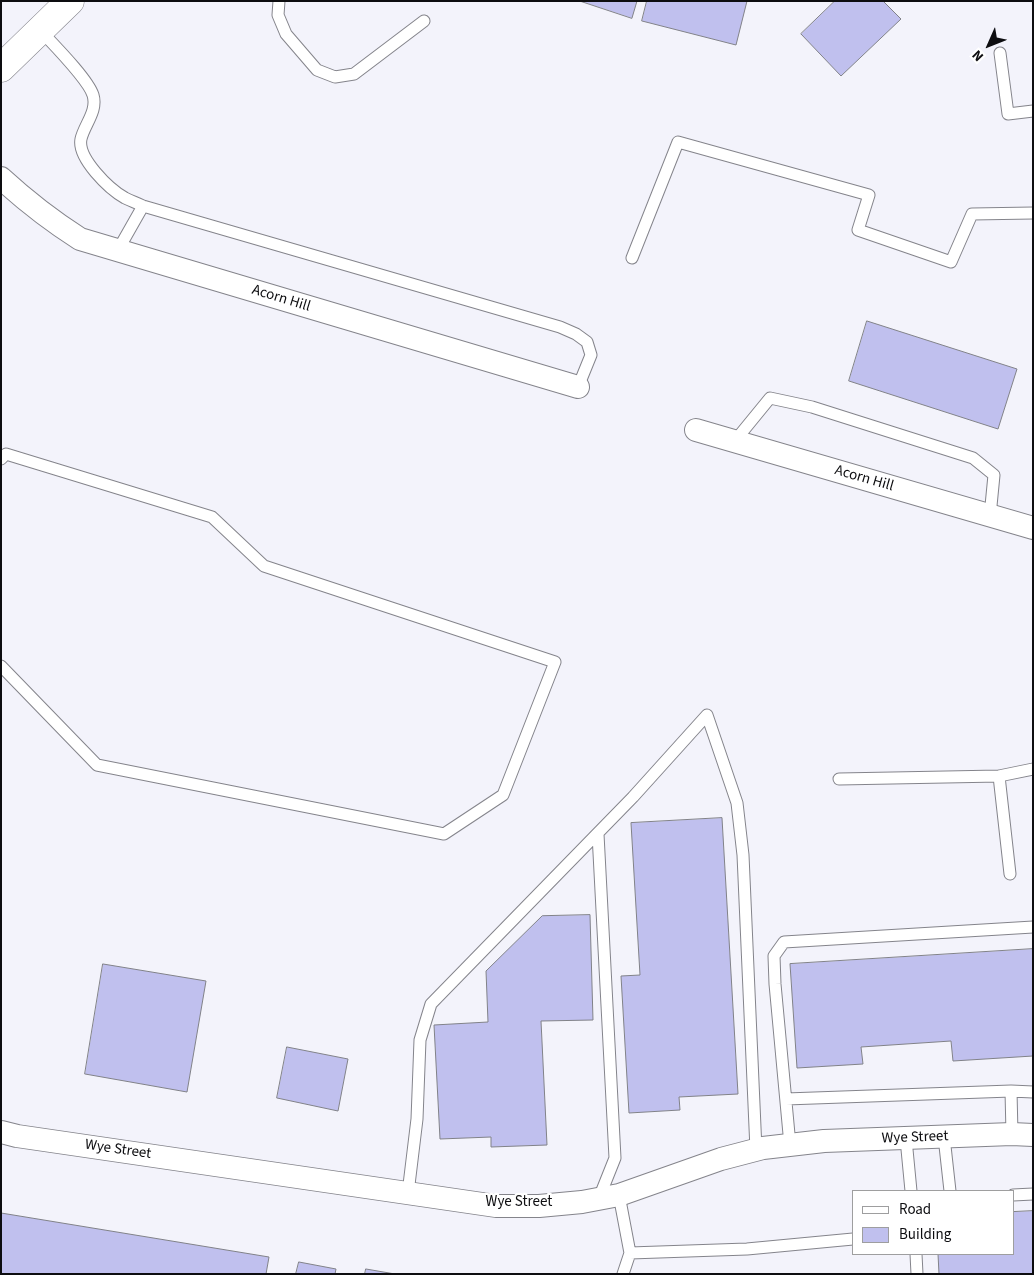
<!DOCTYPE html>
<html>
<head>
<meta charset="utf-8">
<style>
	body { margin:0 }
	#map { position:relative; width:1034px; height:1275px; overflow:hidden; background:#f3f3fb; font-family:"Source Sans 3",sans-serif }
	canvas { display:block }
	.frame { position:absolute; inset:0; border:2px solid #0d0d10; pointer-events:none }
	.legend { position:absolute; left:852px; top:1190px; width:162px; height:65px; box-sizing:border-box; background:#fff; border:1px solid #9e9e9f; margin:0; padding:6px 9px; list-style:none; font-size:15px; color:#0d0d10 }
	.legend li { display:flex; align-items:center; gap:10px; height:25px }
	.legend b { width:25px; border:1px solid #9e9e9f }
	.north { position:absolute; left:964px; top:20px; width:50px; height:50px; -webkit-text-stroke:4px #fff; paint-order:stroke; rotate:226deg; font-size:14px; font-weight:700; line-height:20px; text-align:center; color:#0d0d10 }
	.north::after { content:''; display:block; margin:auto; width:18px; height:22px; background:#0d0d10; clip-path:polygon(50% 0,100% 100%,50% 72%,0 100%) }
</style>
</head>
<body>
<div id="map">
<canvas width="1034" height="1275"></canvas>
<div class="frame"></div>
<ul class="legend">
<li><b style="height:6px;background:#fff"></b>Road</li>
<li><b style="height:14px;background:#c0c0ee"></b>Building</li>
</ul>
<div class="north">N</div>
</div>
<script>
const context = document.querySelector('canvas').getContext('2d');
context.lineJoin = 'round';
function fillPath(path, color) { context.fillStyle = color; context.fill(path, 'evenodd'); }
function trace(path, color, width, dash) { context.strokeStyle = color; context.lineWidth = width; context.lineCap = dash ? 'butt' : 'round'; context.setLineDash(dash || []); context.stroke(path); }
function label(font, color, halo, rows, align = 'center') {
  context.font = font + ' "Source Sans 3",sans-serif'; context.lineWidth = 4.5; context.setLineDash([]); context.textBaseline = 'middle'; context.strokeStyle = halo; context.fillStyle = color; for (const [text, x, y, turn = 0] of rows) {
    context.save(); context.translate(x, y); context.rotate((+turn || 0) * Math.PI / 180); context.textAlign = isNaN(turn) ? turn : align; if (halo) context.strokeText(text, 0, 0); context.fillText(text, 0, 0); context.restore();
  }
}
const building = new Path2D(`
	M580 1H637L632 18Z
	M647 1H747L736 45 642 21Z
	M835 1H883L901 19 841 76 801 34Z
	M867 321 1017 369 998 429 849 381Z
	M722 818 738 1094 679 1097 680 1110 629 1113 621 976 640 975 631 823Z
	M590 915 593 1020 541 1021 547 1145 491 1147V1137L440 1139 434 1025 488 1022 486 971 542 916Z
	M1033 949V1056L953 1061 951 1041 861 1047 863 1064 797 1068 790 964Z
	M103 964 206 981 187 1092 85 1074Z
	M287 1047 348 1059 338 1111 277 1098Z
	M1033 1211V1274H939L938 1254H1013V1212Z
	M1 1213 269 1257 266 1274H1Z
	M299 1262 336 1269 335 1274H296Z
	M366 1269 395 1274H365Z`);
fillPath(building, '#c0c0ee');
trace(building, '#818288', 1);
const service = new Path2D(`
	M279 1 278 15 286 34 317 70 335 77 354 74 424 21
	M40 30C53 44 88 79 93 95 98 111 84 125 81 139 77 158 109 189 125 198 131 201 137 203 143 206L560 327 576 334 587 342 591 355 578 387
	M1000 53 1008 114 1033 111
	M118 250 143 206
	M632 258 678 142 869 195 858 230 951 262 972 214 1033 213
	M734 442 770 398 812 407 973 458 994 475 990 516
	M1 459 6 454 212 517 264 566 555 662 503 795 444 834 97 765 1 666
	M999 776 1010 874
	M839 779 999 776 1033 769
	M598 834 615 1158 599 1198
	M1011 1091 1012 1134
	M786 1099 1011 1091 1033 1092
	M944 1137 950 1191
	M906 1139 911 1191
	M790 1145 775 984 774 956 784 942 1033 927
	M408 1193 417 1119 420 1040 431 1004 633 797 707 715 737 803 743 855 756 1150
	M619 1195 630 1253
	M1013 1195 1033 1194
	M916 1254 917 1274
	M623 1274 630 1253 747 1249 853 1239`);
const minor = new Path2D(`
	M1 178C26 201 52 221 80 239L578 387
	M696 430 1033 528
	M1 1132 17 1136 496 1206H539L582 1202 619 1195 721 1159 763 1148 824 1141 1012 1134 1033 1135`);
const primary = new Path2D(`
	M1 68 70 1`);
trace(service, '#84848b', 13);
trace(minor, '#84848b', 24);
trace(primary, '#84848b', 29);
trace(service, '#fff', 11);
trace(minor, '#fff', 22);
trace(primary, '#fff', 28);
label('15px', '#0d0d10', '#fff', [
	["Acorn Hill",281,299,17],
	["Acorn Hill",864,479,16],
	["Wye Street",915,1138,-2],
	["Wye Street",118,1150,8],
	["Wye Street",519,1203]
]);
</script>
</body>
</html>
